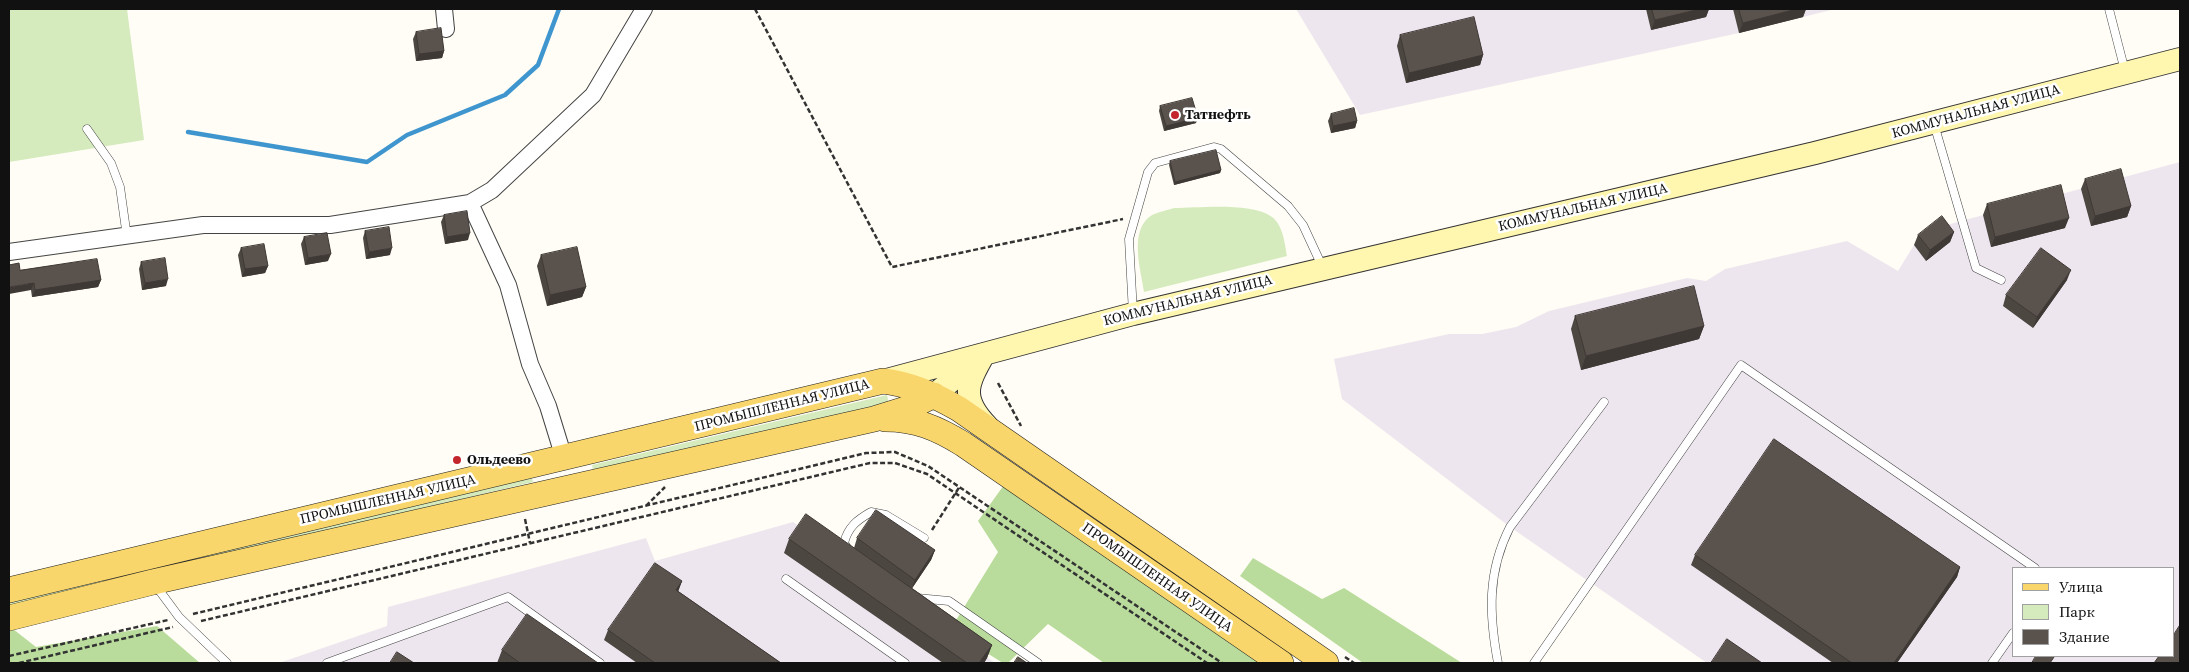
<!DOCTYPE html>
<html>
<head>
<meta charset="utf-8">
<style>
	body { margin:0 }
	#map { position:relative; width:2189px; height:672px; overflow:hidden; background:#fffdf5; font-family:"Source Serif 4",serif }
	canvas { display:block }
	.frame { position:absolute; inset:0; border:10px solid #111; pointer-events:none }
	.legend { position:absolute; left:2012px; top:567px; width:162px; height:90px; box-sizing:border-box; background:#fff; border:1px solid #a0a0a0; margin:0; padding:6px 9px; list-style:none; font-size:15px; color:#111 }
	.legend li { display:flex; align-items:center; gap:10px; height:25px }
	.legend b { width:25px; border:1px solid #a0a0a0 }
</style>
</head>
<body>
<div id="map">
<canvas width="2189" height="672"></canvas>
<div class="frame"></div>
<ul class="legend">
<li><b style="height:6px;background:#f9d66b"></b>Улица</li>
<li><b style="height:14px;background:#d5ebbd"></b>Парк</li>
<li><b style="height:14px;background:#5a524d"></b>Здание</li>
</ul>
</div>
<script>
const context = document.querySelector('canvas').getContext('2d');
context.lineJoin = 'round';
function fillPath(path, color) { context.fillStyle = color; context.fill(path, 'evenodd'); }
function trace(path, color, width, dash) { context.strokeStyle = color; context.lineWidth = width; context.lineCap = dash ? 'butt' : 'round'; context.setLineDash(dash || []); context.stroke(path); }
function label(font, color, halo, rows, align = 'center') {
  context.font = font + ' "Source Serif 4",serif'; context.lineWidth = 5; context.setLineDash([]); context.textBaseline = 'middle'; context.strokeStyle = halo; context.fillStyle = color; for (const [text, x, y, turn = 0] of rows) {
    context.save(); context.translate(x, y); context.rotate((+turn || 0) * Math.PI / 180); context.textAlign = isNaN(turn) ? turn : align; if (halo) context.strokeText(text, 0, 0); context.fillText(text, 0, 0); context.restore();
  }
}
fillPath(new Path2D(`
	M1296 9H1835L1739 33 1360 115Z
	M2180 162V663H1707L1510 527 1342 399 1334 359 1449 334H1482L1516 327 1549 311 1687 278 1706 281 1725 269 1847 241 1898 271 1914 245 1939 227ZM2013 568H2173V656H2013Z
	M793 522 995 663H279L387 626 388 607 646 538 655 561Z`), '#eee6ef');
fillPath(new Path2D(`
	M9 9H127L144 140 9 162Z
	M1174 208C1200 208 1251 202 1272 217 1283 225 1285 244 1287 256L1144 292C1141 270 1128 230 1152 215 1158 212 1168 210 1174 208Z
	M887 395 889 404 594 474 592 465Z
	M531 474 533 482 176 567 175 559Z
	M113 574 114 581 9 606V599Z`), '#d5ebbd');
fillPath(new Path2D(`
	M1004 485 1259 663H1104L1048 624 1008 663H1003L950 630 998 552 978 521Z
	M1253 558 1322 599 1344 588 1462 663H1363L1240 576Z
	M157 626 200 663H9V630L13 629 36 647Z`), '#b9dc9c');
trace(new Path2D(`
	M188 132 367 162 407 135 505 95 538 65 559 9`), '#3f96cf', 4.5);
const lane = new Path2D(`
	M2109 9 2125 71
	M1934 124 1976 268 2001 280
	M87 129 111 163 120 187 127 237
	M1133 313 1129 239 1148 172 1155 163 1214 147 1221 149 1288 206 1303 225 1322 266
	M849 551 844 543C848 527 857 520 871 512L886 515 924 538
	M786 579 905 663
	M156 586 179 617 227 663
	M917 598 949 601 1038 663
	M327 663 508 597 600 663
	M1498 663C1489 615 1487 572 1510 527L1604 402
	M1534 663 1741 365 2035 568
	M1992 663 2013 633`);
const street = new Path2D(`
	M444 9 446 29
	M470 203 492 190 593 95 644 9
	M9 252 203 225H330L470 203 508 285 530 364 548 406 564 458`);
const secondary = new Path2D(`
	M984 354C967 384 960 398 987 426
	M883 381 1133 314 1815 153 2180 59
	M934 395 978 359`);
const primary = new Path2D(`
	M885 419C916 419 937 428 963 444L1281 663
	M9 590 883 381C911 384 935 395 959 409L1326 663
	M9 618 153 582 874 419 906 409 934 395`);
trace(lane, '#444', 9);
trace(street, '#444', 18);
trace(secondary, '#333', 24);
trace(primary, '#222', 26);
trace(new Path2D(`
	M755 9 892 267 1123 219
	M998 383 1021 426
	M646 506 665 487
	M525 519 530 543
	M932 530 960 486
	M193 614 866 453 895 452 928 466 1222 663
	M201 621 870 463H895L927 474 1207 663
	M9 656 168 620
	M1345 657 1354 663
	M19 663 173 627`), '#333', 2.5, [5, 2.5]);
trace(lane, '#fff', 8);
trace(street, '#fff', 16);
trace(secondary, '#fff6b0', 22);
trace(primary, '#f9d66b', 25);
fillPath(new Path2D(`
	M1646 9H1709L1706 17 1651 30Z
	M1733 9H1806L1803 17 1739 33Z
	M416 32 444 51 442 58 416 61 413 39Z
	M1400 35 1483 55 1480 65 1406 83 1397 46Z
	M1160 106 1196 123 1164 131 1159 111Z
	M1331 114 1357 121 1355 128 1331 133 1328 121Z
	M1170 161 1221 170 1220 173 1174 185 1169 165Z
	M2085 179 2131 206 2127 217 2091 226 2081 189Z
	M1987 204 2065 228 1991 247 1983 215Z
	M444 215 468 240 445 244 441 222Z
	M365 231 390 255 366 259 363 238Z
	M1954 232 1950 242 1926 261 1914 245 1918 235Z
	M304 237 328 261 305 265 301 244Z
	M241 248 268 266 265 273 242 277 238 255Z
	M541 255 586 287 582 297 547 306 537 266Z
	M141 262 166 286 142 290 139 269Z
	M20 270 101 280 98 287 32 297 31 290Z
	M2067 280 2033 328 2003 306 2006 295Z
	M1575 316 1704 326 1699 339 1581 370 1571 329Z
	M857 538 935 550 931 560 912 588 992 645 987 658 984 663H943L784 553 789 539 854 548Z
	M1695 555 1960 567 1957 577 1897 663H1833L1691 565Z
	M682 581 678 591 781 663H637L604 640 608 630Z
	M502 650 598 663H497Z`), '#4d4742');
fillPath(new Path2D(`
	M1700 9H1709L1706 17 1651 30 1655 20Z
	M1797 9H1806L1803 17 1739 33 1743 23Z
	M444 51 442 58 416 61 419 54Z
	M1483 55 1480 65 1406 83 1409 73Z
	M1198 118 1196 123 1164 131 1166 126Z
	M1357 121 1355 128 1331 133 1333 126Z
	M1221 170 1220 173 1174 185 1175 182Z
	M2131 206 2127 217 2091 226 2095 216Z
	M2069 218 2065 228 1991 247 1995 237Z
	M1954 232 1950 242 1926 261 1930 250Z
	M470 233 468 240 445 244 447 237Z
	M392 248 390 255 366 259 369 252Z
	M331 254 328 261 305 265 308 258Z
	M268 266 265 273 242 277 245 269Z
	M2071 270 2067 280 2033 328 2037 317Z
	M168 279 166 286 142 290 145 283Z
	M101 280 98 287 32 297 35 290Z
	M34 283 31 290 9 294V287Z
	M586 287 582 297 547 306 550 295Z
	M1704 326 1699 339 1581 370 1586 356Z
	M935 550 931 560 911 590 915 580Z
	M1960 567 1957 577 1897 663H1894Z
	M682 581 678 592 676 590Z
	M992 645 987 658 984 663H979Z`), '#3f3936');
const building = new Path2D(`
	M1652 9H1700L1655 20Z
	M1739 9H1797L1743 23Z
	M1474 17 1483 55 1409 73 1400 35Z
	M441 28 444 51 419 54 416 32Z
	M1192 98 1198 118 1166 126 1160 106Z
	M1354 108 1357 121 1333 126 1331 114Z
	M1216 150 1221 170 1175 182 1170 161Z
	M2121 169 2131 206 2095 216 2085 179Z
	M2061 185 2069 218 1995 237 1987 204Z
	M467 211 470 233 447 237 444 215Z
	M1942 216 1954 232 1930 250 1918 235Z
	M389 227 392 248 369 252 365 231Z
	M327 233 331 254 308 258 304 237Z
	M264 244 268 266 245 269 241 248Z
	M577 247 586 287 550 295 541 255Z
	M2041 248 2071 270 2037 317 2006 295Z
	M165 258 168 279 145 283 141 262Z
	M97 259 101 280 35 290 34 283 9 287V265L19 263 20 270Z
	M1694 286 1704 326 1586 356 1575 316Z
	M1774 439 1960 567 1894 663H1852L1695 555Z
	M876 510 935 550 915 580 857 538Z
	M806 514 992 645 979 663H967L789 539Z
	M655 563 682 581 676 590 781 663H655L608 630Z
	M527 614 598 663H520L502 650Z
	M2180 625V663H2154L2159 656H2173V636Z
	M1727 639 1762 663H1711Z
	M397 652 414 663H390Z
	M2036 656H2052L2054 657 2050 663H2032Z
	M1018 657 1027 663H1014Z`);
fillPath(building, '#5a524d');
trace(building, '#3f3936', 1);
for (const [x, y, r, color] of [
	[1175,115,5,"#c4262e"],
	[457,460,5,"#c4262e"]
]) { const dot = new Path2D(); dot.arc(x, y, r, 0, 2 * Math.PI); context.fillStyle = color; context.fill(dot); trace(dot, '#fff', 2); }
label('14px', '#111', '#fff', [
	["КОММУНАЛЬНАЯ УЛИЦА",1976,112,-15],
	["КОММУНАЛЬНАЯ УЛИЦА",1583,208,-13],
	["КОММУНАЛЬНАЯ УЛИЦА",1188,301,-14],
	["ПРОМЫШЛЕННАЯ УЛИЦА",782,406,-14],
	["ПРОМЫШЛЕННАЯ УЛИЦА",388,500,-13],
	["ПРОМЫШЛЕННАЯ УЛИЦА",1157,578,35]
]);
label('bold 14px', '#111', '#fff', [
	["Татнефть",1185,115],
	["Ольдеево",467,460]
], 'left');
</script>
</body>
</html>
